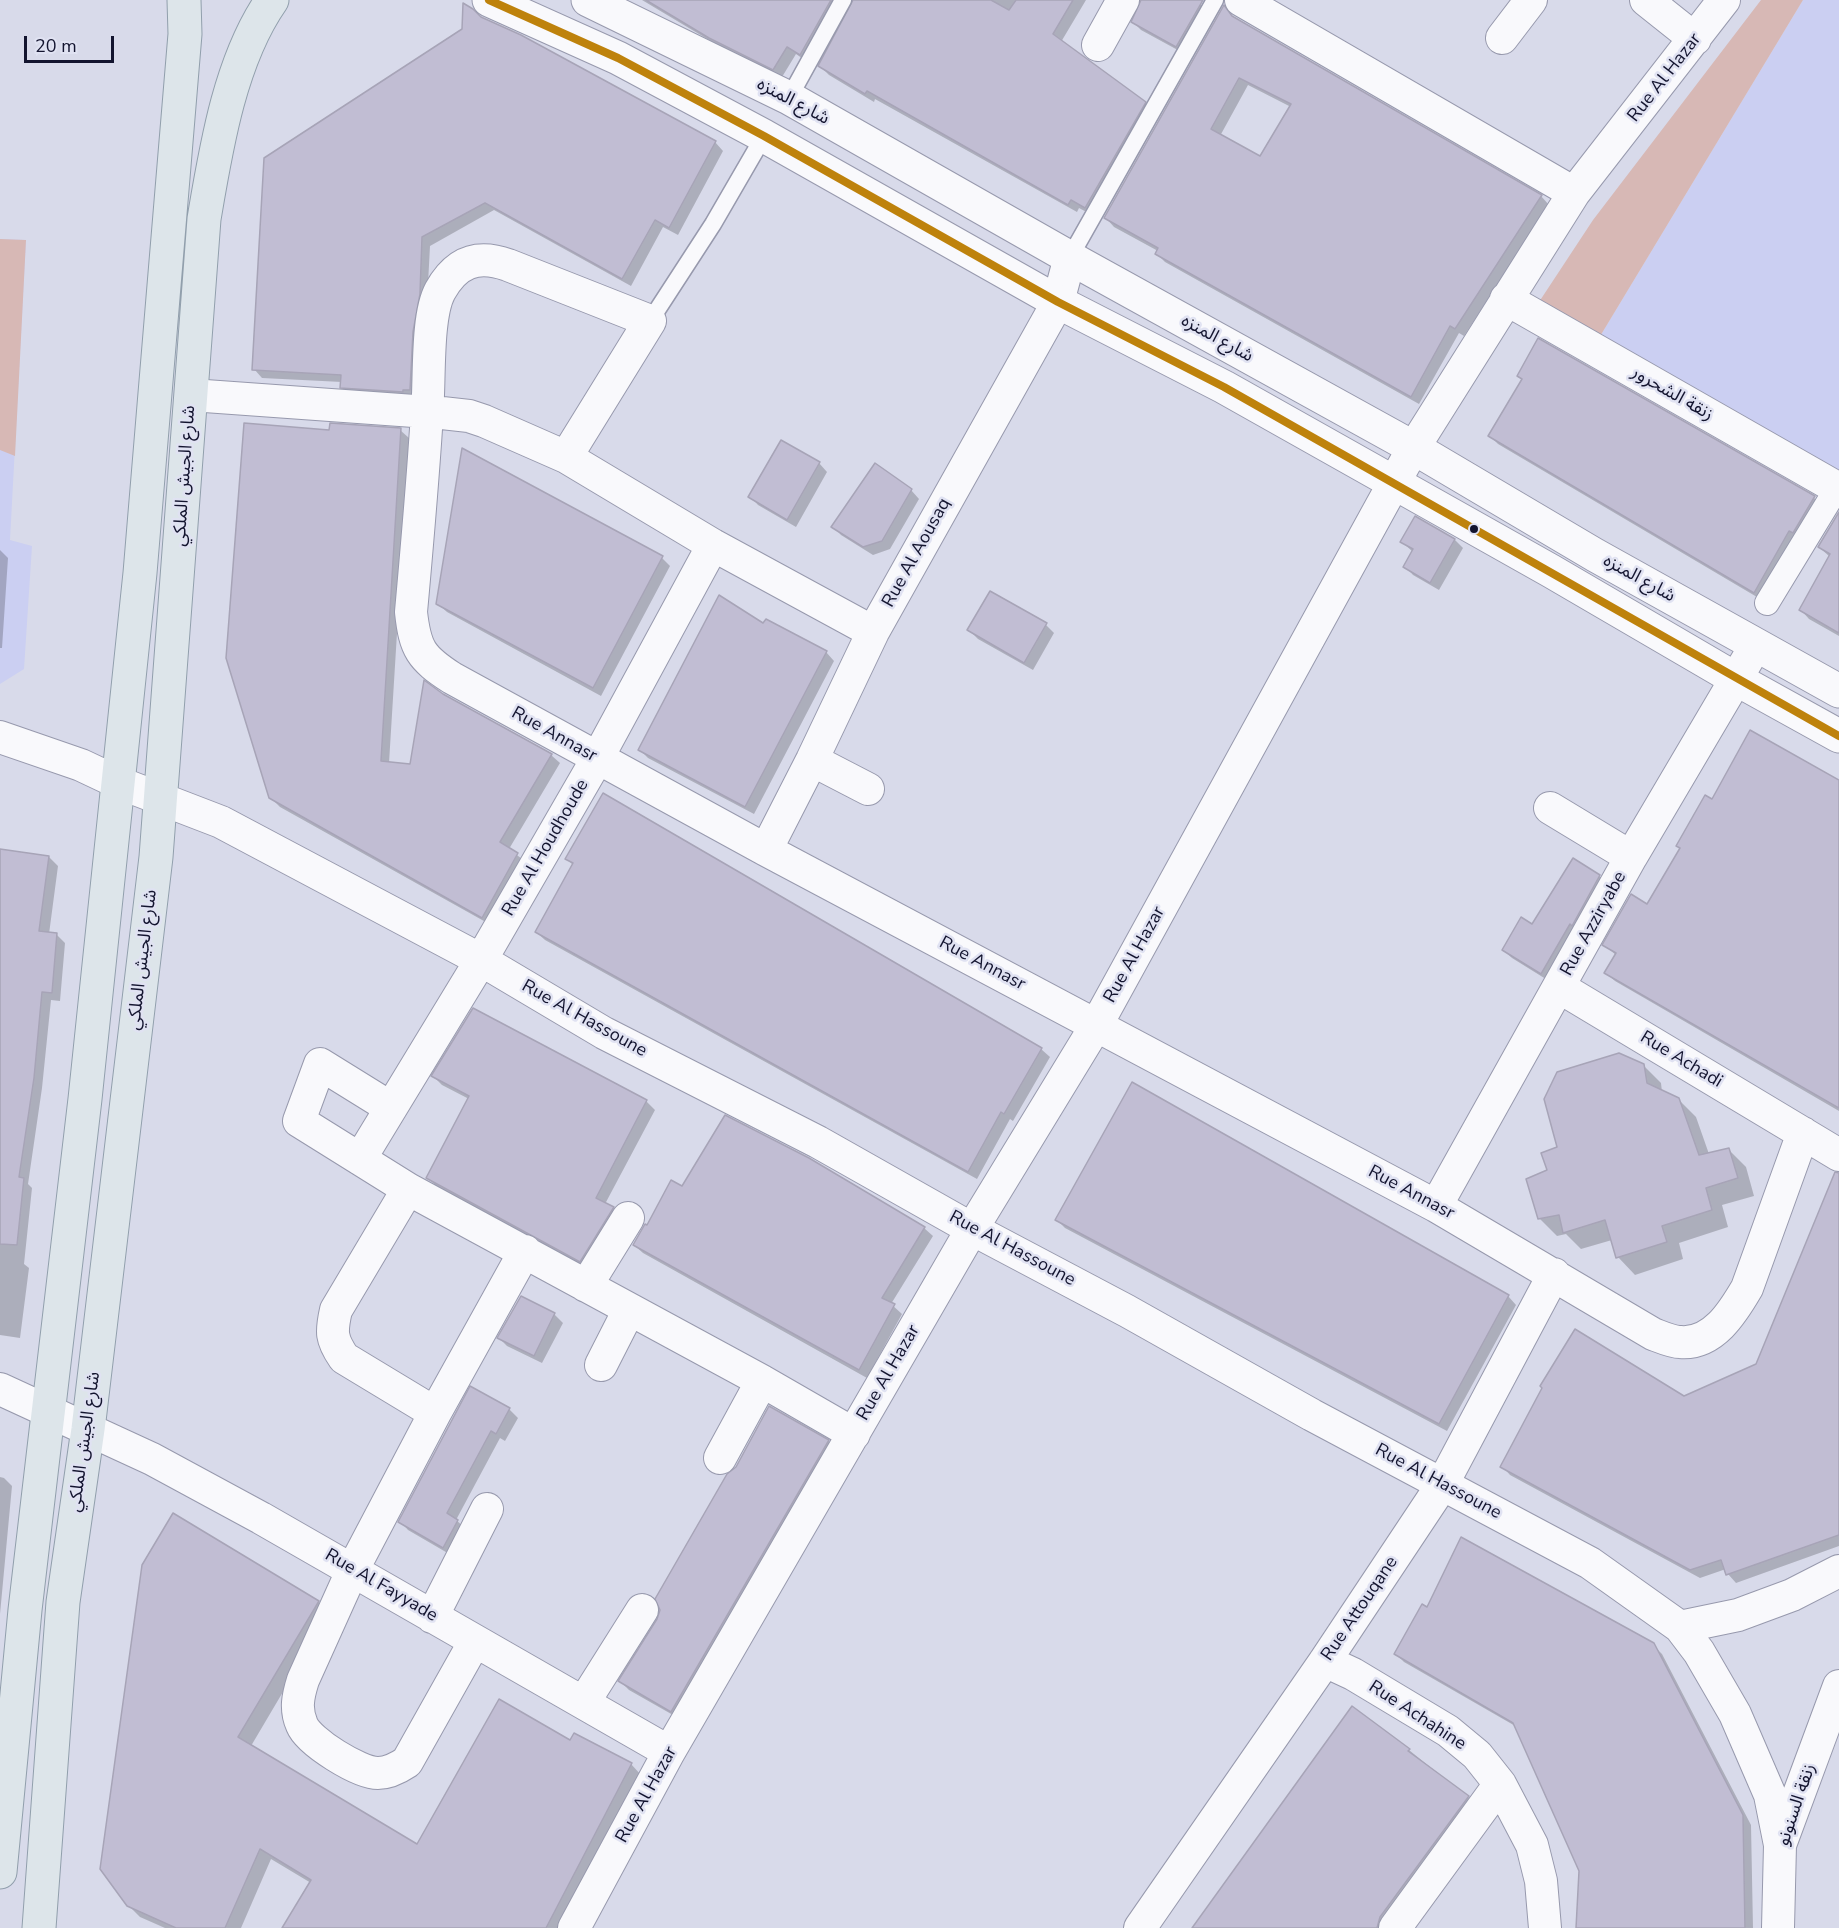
<!DOCTYPE html>
<html>
<head>
<meta charset="utf-8">
<style>
	body { margin:0 }
	#map { position:relative; width:1839px; height:1928px; overflow:hidden; background:#d8daea; font-family:"Nunito Sans",sans-serif }
	canvas { display:block }
	.scale { position:absolute; left:24px; top:36px; width:90px; height:27px; box-sizing:border-box; border:3px solid #13142f; border-top:0; padding-left:8px; font-size:18px; line-height:21px; white-space:nowrap; color:#13142f; -webkit-text-stroke:4px #e0e2f2; paint-order:stroke }
</style>
</head>
<body>
<div id="map">
<canvas width="1839" height="1928"></canvas>
<div class="scale">20 m</div>
</div>
<script>
const context = document.querySelector('canvas').getContext('2d');
context.lineJoin = 'round';
function fillPath(path, color) { context.fillStyle = color; context.fill(path, 'evenodd'); }
function trace(path, color, width, dash) { context.strokeStyle = color; context.lineWidth = width; context.lineCap = dash ? 'butt' : 'round'; context.setLineDash(dash || []); context.stroke(path); }
function label(font, color, halo, rows, align = 'center') {
  context.font = font + ' "Nunito Sans","Noto Sans Arabic",sans-serif'; context.lineWidth = 5; context.setLineDash([]); context.textBaseline = 'middle'; context.strokeStyle = halo; context.fillStyle = color; for (const [text, x, y, turn = 0] of rows) {
    context.save(); context.translate(x, y); context.rotate((+turn || 0) * Math.PI / 180); context.textAlign = isNaN(turn) ? turn : align; if (halo) context.strokeText(text, 0, 0); context.fillText(text, 0, 0); context.restore();
  }
}
fillPath(new Path2D(`
	M1803 0H1839V475L1599 338Z
	M0 239 26 240 10 540 32 546 24 669 0 684Z`), '#cbcff2');
fillPath(new Path2D(`
	M1761 0H1803L1599 338 1539 302 1593 220Z
	M0 239 26 240 15 456 0 450Z`), '#d7b8b5');
fillPath(new Path2D(`
	M642 0H839L809 63 796 54 782 77 719 46Z
	M854 0H1086L1061 42 1145 103 1153 111 1094 216 1079 208 1077 212 875 99 874 102 829 75 820 66Z
	M1142 0H1195L1209 12 1185 54 1141 30 1133 22Z
	M1225 7 1235 19 1541 196 1549 205 1464 336 1459 333 1419 404 1165 262 1157 254 1158 251 1114 227 1106 218ZM1248 85 1291 107 1260 158 1220 136Z
	M480 18 715 142 723 151 678 235 663 227 631 286 494 210 430 246 427 303 418 398 351 396 342 387V382L262 378 254 369Z
	M1519 376 1813 497 1821 505 1762 600 1498 444 1490 436 1523 380Z
	M400 430 409 438 389 763 412 766 442 695 551 755 560 763 509 849 526 862 491 925 280 807 271 798 331 431Z
	M819 463 827 472 796 527 758 505 750 496Z
	M911 490 919 499 890 549 873 555 841 535 833 526Z
	M1416 518 1455 540 1463 548 1439 590 1413 575 1405 566 1413 552 1402 542Z
	M1839 520V636L1809 619 1801 610 1830 557 1819 547Z
	M0 550 8 558 2 648H0Z
	M662 558 670 566 601 696 447 612 438 604Z
	M763 625 826 652 834 661 754 814 648 758 640 750Z
	M1046 625 1054 633 1033 670 978 639 969 630Z
	M1839 782V1111L1615 981 1606 973 1616 955 1604 945 1647 906 1713 801Z
	M0 851 49 857 58 866 49 934H56L65 943 60 1001 51 1000 42 1088 28 1184 32 1188 24 1264 29 1268 20 1338 0 1335Z
	M567 859 1041 1049 1050 1057 1013 1121 1010 1119 977 1179 545 940 536 932 573 865Z
	M1573 860 1599 876 1608 885 1549 981 1512 958 1503 950 1532 926Z
	M473 1010 646 1101 655 1110 605 1204 613 1209 621 1217 589 1269 436 1186 428 1178 469 1099 442 1085 433 1076Z
	M1643 1065 1661 1083 1662 1092 1678 1099 1696 1117 1709 1154 1729 1150 1746 1167 1754 1196 1722 1205 1728 1227 1679 1243 1683 1259 1635 1275 1618 1257 1612 1240 1581 1249 1566 1234 1557 1236 1539 1218 1549 1171 1559 1148Z
	M809 1159 924 1228 933 1236 891 1304 902 1314 867 1378 643 1253 634 1245 647 1227Z
	M1839 1201V1546L1736 1583 1728 1574 1726 1569 1700 1578 1510 1475 1502 1466 1684 1398 1758 1365Z
	M1057 1220 1508 1296 1516 1305 1447 1431 1065 1228Z
	M554 1314 563 1323 542 1363 507 1346 499 1338Z
	M509 1409 518 1418 505 1441 500 1438 456 1520 466 1529 451 1555 408 1530 400 1521Z
	M828 1441 836 1450 680 1719 629 1690 620 1681 659 1620 662 1610Z
	M0 1477 4 1478 12 1486 0 1614Z
	M318 1602 329 1614 251 1746 417 1846 571 1742 631 1764 642 1776 564 1928H284L311 1883 271 1859 241 1928H165L140 1917 128 1905Z
	M1653 1645 1662 1654 1751 1825 1753 1928H1577L1581 1871 1517 1727 1404 1662 1396 1654Z
	M1409 1750 1477 1805 1388 1928H1194Z`), '#0003');
const building = new Path2D(`
	M646 0H831L800 55 787 47 773 70 709 38Z
	M853 0H991L1009 10 1016 0H1073L1053 34 1146 102 1085 208 1071 200 1068 205 867 91 865 94 818 66Z
	M1141 0H1203L1176 47 1131 22Z
	M463 3 473 9 481 17 521 35 716 141 669 228 655 220 622 279 485 203 422 237 420 294 413 332 410 390H403V392L340 388 341 375 252 370 264 158 462 29Z
	M1224 5 1232 16 1542 195 1455 329 1450 326 1411 397 1155 254 1158 248 1104 218ZM1239 78 1291 104 1260 156 1211 129Z
	M1538 338 1815 496 1793 533 1789 531 1754 593 1488 436 1522 379 1517 376Z
	M244 423 329 430 330 423 401 428 381 761 410 764 424 680 443 694 552 754 500 842 518 853 482 918 269 798 226 658Z
	M781 440 820 462 787 520 748 497Z
	M462 448 663 556 593 688 436 604Z
	M875 463 912 489 882 541 863 547 831 527Z
	M1839 512V633L1799 610 1830 554 1818 547Z
	M1415 516 1455 539 1430 583 1403 567 1413 549 1400 542Z
	M990 591 1047 623 1024 663 967 630Z
	M719 595 763 623 766 619 827 651 745 807 638 750Z
	M1750 730 1839 780V1108L1604 973 1616 953 1602 945 1631 894 1647 904 1680 848 1676 846 1705 795 1712 799Z
	M603 793 1042 1048 1004 1114 1001 1112 968 1172 535 932 573 863 565 859Z
	M0 849 49 856 39 931 57 933 52 993 42 992 34 1078 19 1177 24 1178 17 1245 0 1244Z
	M1573 858 1600 875 1572 926 1570 924 1541 974 1502 950 1521 917 1532 924Z
	M473 1008 647 1100 596 1198 614 1207 580 1262 426 1178 469 1096 431 1076Z
	M1619 1053 1644 1064 1647 1083 1679 1098 1699 1155 1729 1148 1738 1178 1706 1188 1712 1210 1662 1226 1667 1242 1616 1258 1605 1220 1563 1233 1559 1215 1538 1219 1526 1179 1547 1170 1541 1153 1557 1147 1544 1099 1557 1072Z
	M1132 1082 1509 1295 1439 1424 1055 1220Z
	M725 1115 809 1158 925 1227 882 1298 895 1304 859 1370 633 1245 645 1224 647 1225 671 1180 682 1186Z
	M1835 1172 1839 1173V1535L1726 1575 1721 1560 1690 1570 1500 1467 1542 1388 1540 1386 1575 1329 1684 1396 1756 1364Z
	M521 1296 555 1313 534 1356 497 1338Z
	M470 1386 510 1408 496 1434 491 1431 447 1513 458 1520 443 1548 398 1522Z
	M769 1406 829 1440 671 1712 618 1681 657 1619 660 1610 655 1599 727 1474 736 1467Z
	M173 1513 319 1601 238 1737 417 1844 499 1699 570 1740 574 1733 632 1763 546 1928H282L311 1880 260 1849 225 1928H176L127 1906 100 1869 142 1565Z
	M1461 1537 1654 1643 1743 1815 1745 1928H1576L1579 1871 1513 1723 1394 1654 1422 1604 1427 1607Z
	M1352 1706 1410 1749 1408 1751 1469 1796 1380 1917 1377 1928H1192Z`);
fillPath(building, '#c1bdd3');
trace(building, '#a7a4b7', 1.5);
const service = new Path2D(`
	M789 98 843 0
	M1070 257 1215 0
	M650 321 713 224 764 136`);
const pedestrian = new Path2D(`
	M1767 603 1837 488`);
const minor = new Path2D(`
	M1241 0 1574 193
	M1646 0 1695 39
	M1502 38 1531 0
	M1098 45 1123 0
	M1506 299 1839 489
	M191 395 442 413 469 416 484 421 566 457 713 545 873 632
	M566 457 650 321 508 265C477 254 456 262 440 291 426 317 430 382 427 413 423 479 417 546 411 612 415 649 421 658 452 678L766 850 1436 1206 1653 1334C1661 1337 1672 1342 1680 1342 1713 1345 1733 1312 1747 1288L1803 1133
	M0 737 81 765 117 782 221 822 481 960 604 1033 818 1142 972 1229 1127 1311 1312 1415 1590 1563 1680 1627 1699 1652 1735 1714 1770 1795 1780 1845
	M812 760 868 789
	M1550 808 1631 857
	M766 850 812 760 873 632 1058 302 1070 257
	M1559 987 1839 1155
	M391 1108 320 1064 299 1121 408 1189 762 1381 854 1434
	M360 1159 481 960 597 759 713 545
	M408 1189 336 1310C331 1332 331 1339 344 1358L435 1413
	M1436 1206 1631 857 1756 645
	M586 1286 628 1218
	M601 1365 629 1310
	M0 1389 152 1459 261 1518 669 1752
	M720 1458 762 1381
	M432 1617 487 1509
	M1680 1627 1738 1615 1792 1595 1839 1571
	M475 1641 407 1762C398 1768 389 1773 378 1773 359 1773 309 1742 302 1725 295 1709 298 1696 303 1680L353 1569 435 1413 525 1251
	M1325 1661 1353 1674 1448 1731 1477 1755 1500 1784 1532 1845 1541 1881 1545 1928
	M584 1702 642 1610
	M574 1928 669 1752 972 1229 1097 1024 1411 452 1574 193 1724 0
	M1140 1928 1325 1661 1442 1485 1554 1274
	M1395 1928 1500 1784
	M1778 1928 1780 1845 1839 1686`);
const tertiary = new Path2D(`
	M489 0 618 58 764 136 1058 302 1224 387 1551 571 1736 679 1839 736
	M588 0 789 98 1081 264 1414 448 1595 555 1839 691`);
const primary = new Path2D(`
	M0 1872 25 1610 85 1099 140 573 185 34 184 0
	M39 1928 63 1602 88 1429 156 857 204 219C216 148 230 60 272 0`);
trace(service, '#9799ad', 19);
trace(pedestrian, '#9799ad', 26);
trace(minor, '#9799ad', 34);
trace(tertiary, '#9799ad', 35);
trace(primary, '#919fac', 35);
trace(service, '#f9f9fc', 16);
trace(pedestrian, '#f9f9fc', 24);
trace(minor, '#f9f9fc', 32);
trace(tertiary, '#f9f9fc', 33);
trace(primary, '#dde5ea', 33);
trace(new Path2D(`
	M489 0 618 58 764 136 1058 302 1224 387 1839 736`), '#be820c', 8);
for (const [x, y, r, color] of [
	[1474,529,5,"#13142f"]
]) { const dot = new Path2D(); dot.arc(x, y, r, 0, 2 * Math.PI); context.fillStyle = color; context.fill(dot); trace(dot, '#e0e2f2', 2); }
label('18px', '#13142f', '#e0e2f2', [
	["Rue Al Hazar",1665,78,-52],
	["شارع المنزه",793,102,28],
	["شارع المنزه",1217,339,29],
	["زنقة الشحرور",1672,394,30],
	["شارع الجيش الملكي",185,476,-86],
	["Rue Al Aousaq",917,553,-61],
	["شارع المنزه",1639,579,29],
	["Rue Annasr",554,735,29],
	["Rue Al Houdhoude",546,848,-60],
	["Rue Azziryabe",1594,924,-61],
	["Rue Al Hazar",1135,955,-61],
	["شارع الجيش الملكي",143,960,-83],
	["Rue Annasr",982,964,28],
	["Rue Al Hassoune",584,1019,29],
	["Rue Achadi",1681,1060,31],
	["Rue Annasr",1411,1193,28],
	["Rue Al Hassoune",1012,1249,28],
	["Rue Al Hazar",889,1373,-60],
	["شارع الجيش الملكي",85,1442,-82],
	["Rue Al Hassoune",1438,1482,28],
	["Rue Al Fayyade",381,1586,30],
	["Rue Attouqane",1360,1609,-56],
	["Rue Achahine",1417,1716,33],
	["Rue Al Hazar",647,1795,-61],
	["زنقة السنونو",1797,1805,-71]
]);
</script>
</body>
</html>
